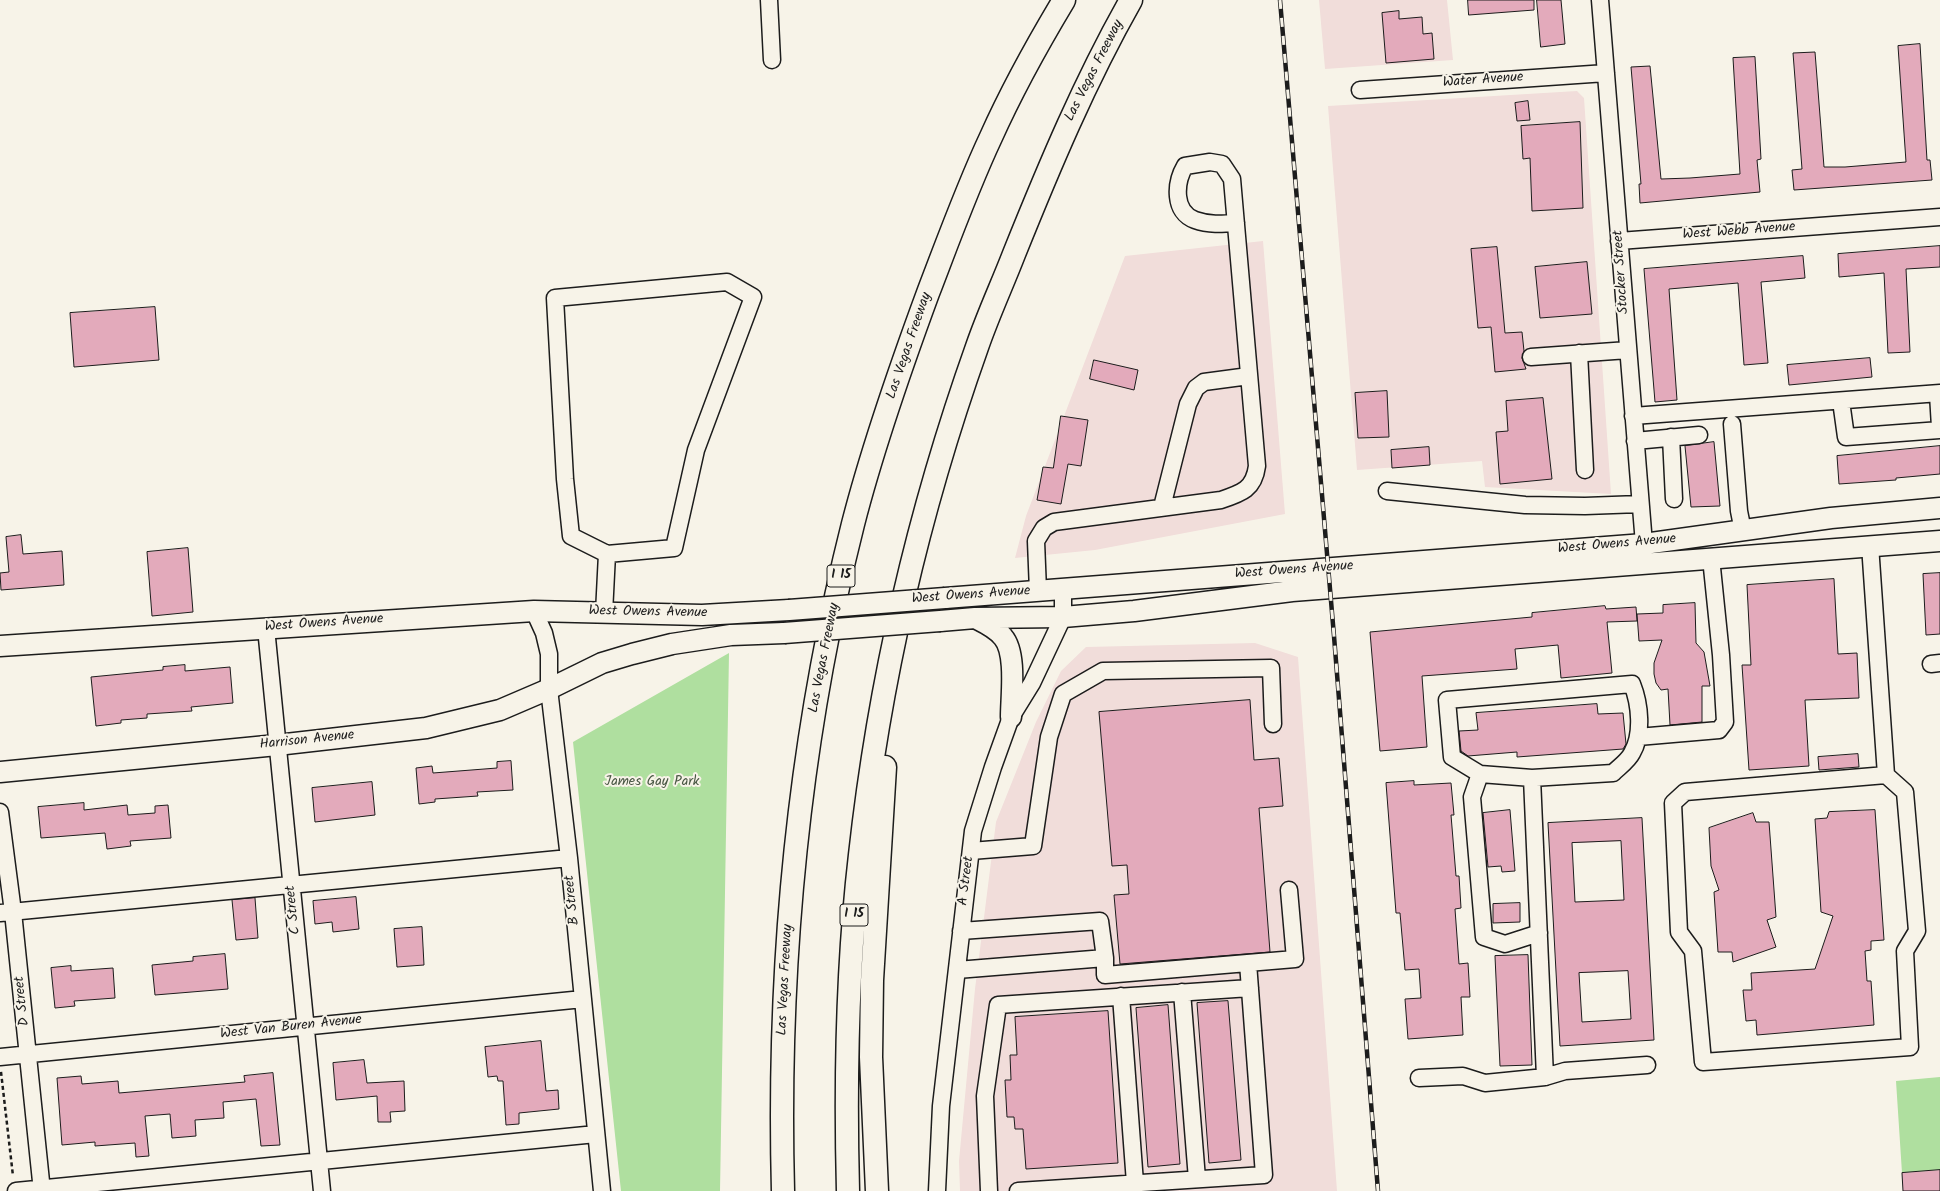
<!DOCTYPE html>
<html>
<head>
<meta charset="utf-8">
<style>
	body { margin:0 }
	canvas { display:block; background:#f7f3e8 }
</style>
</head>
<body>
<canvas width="1940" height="1191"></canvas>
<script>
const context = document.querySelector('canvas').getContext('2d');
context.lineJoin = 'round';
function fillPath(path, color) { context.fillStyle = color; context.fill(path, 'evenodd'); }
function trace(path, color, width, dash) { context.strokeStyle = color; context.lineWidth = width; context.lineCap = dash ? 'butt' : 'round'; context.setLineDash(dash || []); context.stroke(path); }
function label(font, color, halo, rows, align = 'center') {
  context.font = font + ' Kalam,sans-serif'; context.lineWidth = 4; context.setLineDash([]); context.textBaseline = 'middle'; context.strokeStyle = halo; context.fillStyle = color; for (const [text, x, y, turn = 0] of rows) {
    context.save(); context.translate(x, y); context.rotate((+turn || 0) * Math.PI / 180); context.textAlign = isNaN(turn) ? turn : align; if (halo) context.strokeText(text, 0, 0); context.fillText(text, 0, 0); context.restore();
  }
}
fillPath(new Path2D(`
	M1319 0H1447L1453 60 1325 69Z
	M1577 91 1584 98 1611 494 1485 487 1482 461 1357 470 1328 106Z
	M1263 241 1285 514 1095 550 1015 558 1026 516 1125 256Z
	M1255 643 1298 657 1337 1191H960L959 1161 975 989 996 822 1036 722 1061 671 1086 647Z`), '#f1ddda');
fillPath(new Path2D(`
	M729 653 720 1191H621L573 742Z
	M1940 1077V1170L1902 1173 1896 1081Z`), '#afdf9f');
const building = new Path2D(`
	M1468 0H1534V10L1469 15Z
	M1537 0H1561L1565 44 1541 47Z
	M1399 11V19L1422 17 1423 34 1432 33 1434 59 1386 63 1382 13Z
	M1920 44 1927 160H1930L1932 180 1794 190 1792 170 1802 169 1793 53 1815 52 1824 167H1845L1906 162 1898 46Z
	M1755 57 1761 159 1757 160 1760 192 1640 203 1639 184H1641L1631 67 1650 66 1661 179 1690 178 1740 174 1733 58Z
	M1528 101 1530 120 1517 121 1515 103Z
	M1580 122 1583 208 1532 211 1530 158 1523 159 1521 126Z
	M1940 246V267L1906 269 1910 352 1888 353 1884 273 1839 277 1838 254Z
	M1497 247 1505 333 1522 332 1524 351 1522 358 1526 369 1495 372 1491 327 1478 328 1471 249Z
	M1803 256 1805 278 1761 282 1768 363 1744 365 1738 283 1669 289 1677 400 1655 402 1644 269Z
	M1587 262 1592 314 1540 318 1535 267Z
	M155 307 159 360 74 367 70 313Z
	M1870 358 1872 377 1789 385 1787 365Z
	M1094 360 1138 370 1134 390 1090 379Z
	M1387 391 1389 437 1358 438 1355 393Z
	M1543 398 1552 479 1500 484 1496 432 1508 431 1506 401Z
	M1061 416 1088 420 1081 466 1068 464 1061 504 1037 500 1043 467 1053 468Z
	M1714 442 1720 506 1691 507 1685 446Z
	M1940 446V474L1896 478V480L1839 484 1837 456Z
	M1429 447 1430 465 1392 468 1391 450Z
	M21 535 23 554 62 551 64 585 1 590 0 573 9 572 6 537Z
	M188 548 193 612 152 616 147 552Z
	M1940 573V634L1926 635 1923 574Z
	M1834 579 1838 654 1857 653 1859 698 1805 700 1809 766 1749 770 1742 665H1751L1747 585Z
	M1695 603 1696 643 1704 652 1710 686H1702V722L1670 725 1668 689 1661 690 1656 683 1654 674V663L1662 640 1639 641 1637 614 1663 613V605Z
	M1605 606 1606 609 1636 607 1637 621 1607 622 1612 673 1561 678 1558 645 1515 649 1517 669 1422 676 1427 747 1380 751 1370 632 1532 617V613Z
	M185 665V671L230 667 233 703 191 707 192 711 147 714V718L121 720V723L96 726 91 677 163 670V667Z
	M1250 700 1254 760 1279 758 1283 806 1259 808 1270 952 1120 964 1114 895 1129 894 1127 865 1112 866 1099 712Z
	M1597 704 1598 714 1623 713 1626 744 1623 749 1517 757V752L1468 756 1461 751 1459 731 1478 730 1476 713Z
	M1858 754 1859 767 1819 770 1818 757Z
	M511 761 513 790 477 792 478 796 435 799V802L419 804 416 768 432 766 433 773 497 768V762Z
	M1414 781V785L1451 783 1454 815H1451L1456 876H1459L1461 908 1455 909 1459 964 1468 963 1470 997H1461L1463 1035 1408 1039 1405 999 1421 998 1419 969 1405 970 1400 913H1396L1386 783Z
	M372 782 375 815 315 822 312 788Z
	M84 803V810L127 805 128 815 155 813V806L168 805 171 838 130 841 131 846 107 849 105 833 41 838 38 807Z
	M1510 810 1515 871 1502 872 1501 866 1488 867 1483 813Z
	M1875 810 1884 940 1871 941V950L1865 951 1867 981H1871L1874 1025 1757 1035 1756 1020 1746 1021 1743 990H1752L1751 973 1815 969 1833 916 1821 912 1815 819 1827 818 1829 812Z
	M1753 813 1756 822H1769L1776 917 1767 920 1776 947 1733 962 1732 952H1718L1714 892 1719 890 1711 866 1709 828Z
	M1642 818 1654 1040 1560 1046 1548 823ZM1621 841 1624 900 1575 902 1572 843ZM1628 971 1631 1019 1582 1022 1579 973Z
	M356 897 359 929 333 932 332 922 315 924 313 901Z
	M255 898 258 938 236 940 232 900Z
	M1520 903V922L1493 923V904Z
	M422 927 424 965 397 967 394 929Z
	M225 954 228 989 155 995 152 965 193 961V957Z
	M1528 955 1532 1065 1500 1066 1495 956Z
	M71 966V971L113 968 115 998 74 1001 75 1006 55 1008 51 968Z
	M1228 1001 1241 1160 1209 1163 1197 1003Z
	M1168 1005 1180 1164 1148 1167 1136 1008Z
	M1108 1011 1118 1163 1026 1169 1023 1129H1015L1014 1117H1007L1005 1080H1011L1010 1055H1017L1015 1017Z
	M541 1041 546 1091 558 1090 559 1109 519 1113V1124L506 1125 503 1081H498L497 1076 488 1077 485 1047Z
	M364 1060 367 1083 404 1081 405 1111 390 1112 391 1122H378L377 1096 336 1100 333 1063Z
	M273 1073 280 1145 261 1146 256 1099 223 1102 224 1118 195 1120 196 1136 172 1138 170 1114 145 1116 149 1156 136 1157 135 1143 95 1146V1142L62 1145 57 1078 81 1076 82 1084 118 1081 119 1093 245 1082 244 1076Z
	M1940 1170V1191H1903L1902 1173Z`);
fillPath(building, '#e3aabb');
trace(building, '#1c1c1c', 1);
const minor = new Path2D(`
	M769 0 772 60
	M1600 0 1644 544
	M1360 90 1606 73
	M1619 241 1940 217
	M1579 353 1585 470
	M1531 357 1628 350
	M1938 394 1940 427
	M1841 401 1846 437 1940 430
	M1633 416 1940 393
	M1732 424 1739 511 1743 531
	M1671 437 1674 499
	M1635 441 1699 435
	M1387 491 1525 505 1585 506 1640 504
	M1162 507 1188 404 1196 388 1204 382 1249 376
	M1870 545 1886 775 1905 792 1917 931 1905 951 1910 1047 1703 1062 1693 951 1679 932 1673 803 1685 792 1886 775
	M1038 591 1036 541 1044 528 1054 522 1221 500C1242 493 1254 489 1257 466L1232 179 1222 164 1210 162 1185 166C1175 183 1173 212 1195 220 1209 225 1222 224 1236 223
	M534 611 544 633 549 654V689L569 858 602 1191
	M604 613 607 554 674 548 696 450 753 297 727 282 555 298 565 479 571 536 607 554
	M266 628 322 1191
	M1931 664 1940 663
	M1632 684C1640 704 1643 734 1632 753 1628 761 1619 767 1613 773L1532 778 1480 774 1452 757 1447 700Z
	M1638 737 1719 730 1725 722 1721 655 1711 558
	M1480 774 1472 797 1484 937 1505 944 1539 933
	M1532 778 1545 1077
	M0 812 13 912 42 1191
	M971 851 1033 846 1049 737 1063 694 1103 671 1271 668 1273 724
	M0 913 569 858
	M1105 958V975L1295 959 1289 890
	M957 970 1105 958 1100 921 961 931
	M1182 992 1197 1179
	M1121 996 1135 1183
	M0 1057 583 999
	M1419 1078 1463 1076 1485 1083 1545 1077 1565 1071 1647 1065
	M16 1191 596 1134
	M937 1191 941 1106 973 831 993 767 1011 717 1032 683 1063 617V589
	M989 1191 985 1096 998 1005 1250 988
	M1018 1191 1264 1175 1248 963`);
const major = new Path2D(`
	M945 598 1644 544 1831 518 1940 508
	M975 618C985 623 996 628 1003 637 1017 653 1011 696 1011 717
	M940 621 975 618 1063 617 1134 611 1292 591 1940 541
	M0 646 534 611 702 615 789 610
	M0 772 277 745 426 728 500 710 549 689 602 663 632 654 672 644 731 635 784 633`);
const highway = new Path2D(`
	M783 1191C777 967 798 742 853 524 873 446 900 369 928 293 948 241 967 188 991 137 1012 90 1037 45 1064 0
	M848 1191C845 1079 847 967 860 855 879 683 919 510 977 347 988 315 1002 285 1014 254 1049 167 1085 81 1131 0
	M877 1191 871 1057 872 980 885 767`);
trace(minor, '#1c1c1c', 19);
trace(major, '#1c1c1c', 23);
trace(highway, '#1c1c1c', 25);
trace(new Path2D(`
	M1 1072 13 1176`), '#1c1c1c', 2.5, [4, 3]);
trace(minor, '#f7f3e8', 16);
trace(major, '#f7f3e8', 20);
trace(highway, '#f7f3e8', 22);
const rail = new Path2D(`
	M1280 0 1334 636 1378 1191`);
trace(rail, '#1c1c1c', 4.5);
trace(rail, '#f7f3e8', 3, [9]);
const majorBridge = new Path2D(`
	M789 610 945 598
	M784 633 940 621`);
trace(majorBridge, '#1c1c1c', 23, []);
trace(majorBridge, '#f7f3e8', 20);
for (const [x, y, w] of [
	[841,576,28],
	[854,915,28]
]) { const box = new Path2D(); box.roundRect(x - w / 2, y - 11, w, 22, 3); context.fillStyle = '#f7f3e8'; context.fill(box); trace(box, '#1c1c1c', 1); }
label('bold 13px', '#1c1c1c', null, [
	["I 15",841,576],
	["I 15",854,915]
]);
label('14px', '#1c1c1c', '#f7f3e8', [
	["Las Vegas Freeway",1095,71,-63],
	["Water Avenue",1483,81,-4],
	["West Webb Avenue",1739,232,-4],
	["Stocker Street",1622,272,-94],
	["Las Vegas Freeway",910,346,-71],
	["West Owens Avenue",1617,545,-5],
	["West Owens Avenue",1294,571,-4],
	["West Owens Avenue",971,596,-4],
	["West Owens Avenue",648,613,1],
	["West Owens Avenue",324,624,-4],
	["Las Vegas Freeway",825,658,-79],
	["Harrison Avenue",307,741,-6],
	["A Street",967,881,-83],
	["B Street",573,900,-96],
	["C Street",294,910,-96],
	["Las Vegas Freeway",786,980,-87],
	["D Street",23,1001,-96],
	["West Van Buren Avenue",291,1028,-6]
]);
label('14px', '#485643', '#f7f3e8', [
	["James Gay Park",652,783]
]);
</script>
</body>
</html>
